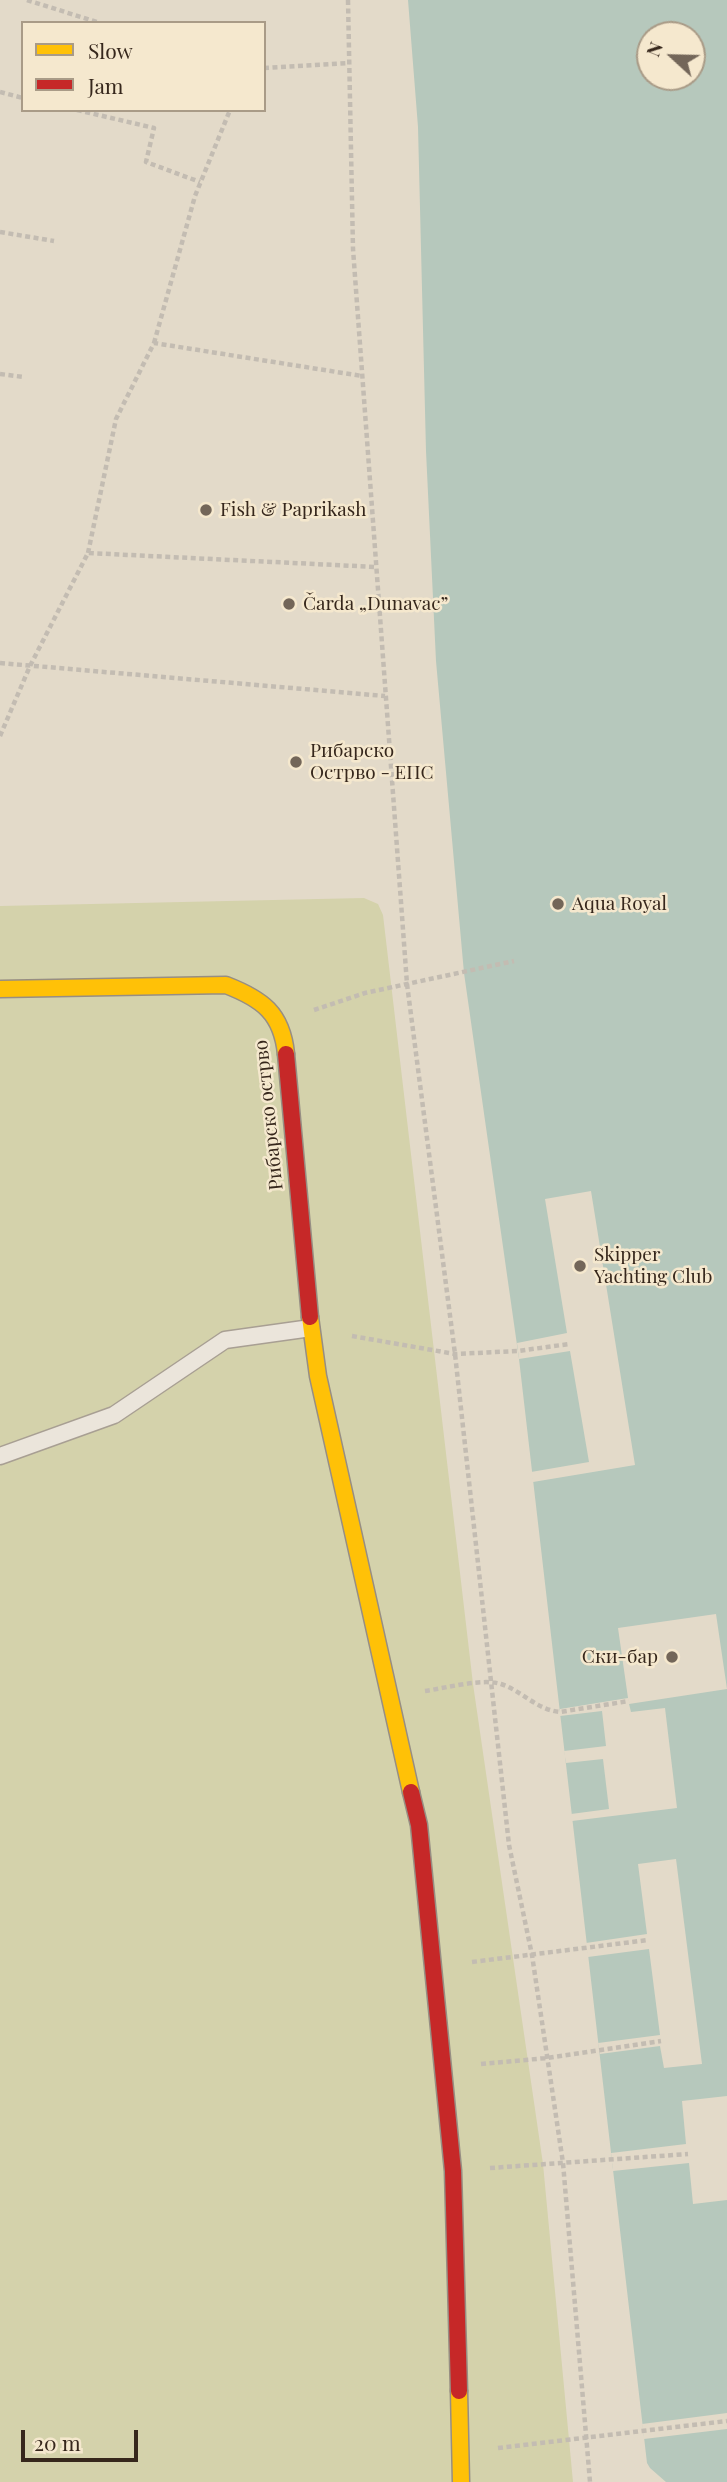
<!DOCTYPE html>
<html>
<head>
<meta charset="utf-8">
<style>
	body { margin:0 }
	#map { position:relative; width:727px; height:2482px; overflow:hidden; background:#e3dac9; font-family:"Playfair Display",serif }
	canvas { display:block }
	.legend { position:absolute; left:21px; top:21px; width:245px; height:91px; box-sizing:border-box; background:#f5e8ce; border:2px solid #a99b87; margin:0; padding:9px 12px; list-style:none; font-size:21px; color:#36271c }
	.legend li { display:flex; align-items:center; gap:14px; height:35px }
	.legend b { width:35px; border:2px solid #a99b87 }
	.north { position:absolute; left:636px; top:21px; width:70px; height:70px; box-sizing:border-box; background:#f5e8ce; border:2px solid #a99b87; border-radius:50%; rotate:292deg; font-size:19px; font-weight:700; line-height:28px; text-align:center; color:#36271c }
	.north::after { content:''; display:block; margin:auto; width:24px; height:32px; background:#736659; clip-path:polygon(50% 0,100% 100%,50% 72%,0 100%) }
	.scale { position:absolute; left:21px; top:2430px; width:117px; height:32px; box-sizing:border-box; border:4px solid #36271c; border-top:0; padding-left:9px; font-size:21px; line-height:24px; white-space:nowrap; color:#36271c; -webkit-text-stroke:5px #f5e8ce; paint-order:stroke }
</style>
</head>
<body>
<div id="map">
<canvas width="727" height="2482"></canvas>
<ul class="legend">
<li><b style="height:9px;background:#ffc107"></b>Slow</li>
<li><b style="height:9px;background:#c62828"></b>Jam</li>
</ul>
<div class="north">N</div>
<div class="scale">20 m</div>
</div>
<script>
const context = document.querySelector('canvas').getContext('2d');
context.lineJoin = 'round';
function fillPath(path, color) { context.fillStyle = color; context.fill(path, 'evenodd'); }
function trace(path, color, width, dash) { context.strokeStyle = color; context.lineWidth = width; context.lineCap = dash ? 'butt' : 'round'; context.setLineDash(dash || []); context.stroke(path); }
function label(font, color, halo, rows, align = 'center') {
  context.font = font + ' "Playfair Display",serif'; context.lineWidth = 5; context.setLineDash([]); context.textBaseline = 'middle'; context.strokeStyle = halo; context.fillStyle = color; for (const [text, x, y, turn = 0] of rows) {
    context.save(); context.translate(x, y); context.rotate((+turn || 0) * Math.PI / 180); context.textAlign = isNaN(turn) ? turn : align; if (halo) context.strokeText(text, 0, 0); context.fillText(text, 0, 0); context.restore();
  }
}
fillPath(new Path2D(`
	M364 898 378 904 383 915 473 1684 543 2164 573 2482H0V906Z`), '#d4d2ab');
fillPath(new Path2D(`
	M408 0H727V2482H666L650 2468 647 2463 519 1359 464 973 436 661 426 451 418 127ZM650 35H692V77H650Z`), '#b6c8bc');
fillPath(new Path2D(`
	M591 1191 635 1465 533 1482 531 1472 589 1462 570 1351 519 1359 517 1343 567 1333 545 1199Z
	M716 1614 727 1689 629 1704 631 1712 665 1708 677 1808 572 1821 571 1814 609 1809 603 1759 566 1763 564 1751 606 1746 602 1711 560 1716V1709L628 1698 618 1628Z
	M676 1859 702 2064 664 2068 660 2046 600 2054 598 2043 660 2035 649 1949 588 1957 586 1943 647 1934 638 1864Z
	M727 2096V2200L693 2204 689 2163 613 2171 611 2153 686 2144 682 2101Z
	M727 2413V2429L644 2439 642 2424Z`), '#e3dac9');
const lane = new Path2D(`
	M0 1456 114 1415 225 1340 311 1328`);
const slow = new Path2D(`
	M0 989 226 985C262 999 282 1013 286 1054
	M310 1317 318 1376 411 1792
	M459 2391 461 2482`);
const jam = new Path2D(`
	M286 1054 310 1317
	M411 1792 419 1825 453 2171 459 2391`);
trace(lane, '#a89f93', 19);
trace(slow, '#978e83', 19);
trace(jam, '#978e83', 19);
trace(new Path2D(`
	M27 0 100 23
	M348 0 353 249 407 984 455 1354 509 1845 532 1955 563 2163 590 2482
	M264 68 349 63
	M0 92 23 98
	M77 110 154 128 146 162 200 182
	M0 232 54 241
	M154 343 195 196 230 110
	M0 374 24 377
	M88 553 116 419 154 343 362 376
	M0 663 385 696
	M0 736 30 666 88 553 376 567
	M314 1010 365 993 514 961
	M352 1336 455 1354 518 1351 569 1344
	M425 1691C446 1688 482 1678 501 1684 522 1691 537 1710 560 1712L629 1701
	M472 1962 648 1940
	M481 2064 547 2058 661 2041
	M490 2168 688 2154
	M498 2448 727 2421`), '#c3bcb2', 4.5, [5, 3.5]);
trace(lane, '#ebe5db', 16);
trace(slow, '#ffc107', 16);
trace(jam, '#c62828', 16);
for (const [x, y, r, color] of [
	[206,510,7,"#736659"],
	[289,604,7,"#736659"],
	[296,762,7,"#736659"],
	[558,904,7,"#736659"],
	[580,1266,7,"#736659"],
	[672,1657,7,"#736659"]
]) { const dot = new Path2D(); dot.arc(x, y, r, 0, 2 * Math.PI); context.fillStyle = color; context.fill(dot); trace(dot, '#f5e8ce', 2.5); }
label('19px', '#36271c', '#f5e8ce', [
	["Fish & Paprikash",220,510],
	["Čarda „Dunavac”",303,604],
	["Рибарско",310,751],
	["Острво - ЕПС",310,773],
	["Aqua Royal",572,904],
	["Skipper",594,1255],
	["Yachting Club",594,1277],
	["Ски-бар",658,1657,"right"]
], 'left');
label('19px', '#36271c', '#f5e8ce', [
	["Рибарско острво",269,1115,-96]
]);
</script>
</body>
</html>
